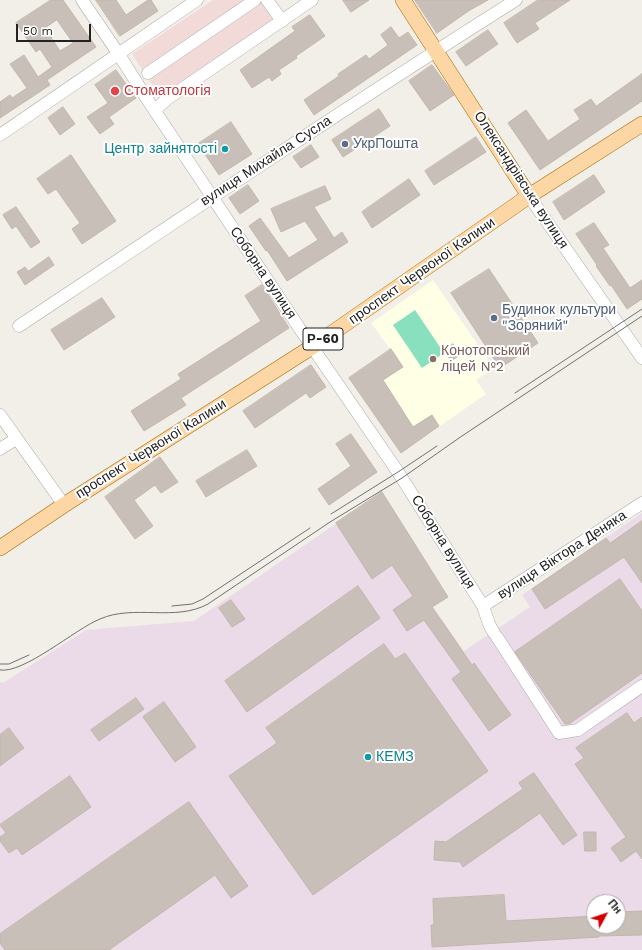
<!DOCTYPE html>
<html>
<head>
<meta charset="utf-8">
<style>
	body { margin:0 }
	#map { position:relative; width:642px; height:950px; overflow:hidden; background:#f2efe9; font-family:"Work Sans",sans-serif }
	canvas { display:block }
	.north { position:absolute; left:586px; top:894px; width:40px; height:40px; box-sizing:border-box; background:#fff; border:1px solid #a7a7a7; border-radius:50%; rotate:50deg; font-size:11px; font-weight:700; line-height:16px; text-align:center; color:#222 }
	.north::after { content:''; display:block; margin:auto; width:14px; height:18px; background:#d40000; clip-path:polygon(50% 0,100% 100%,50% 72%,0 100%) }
	.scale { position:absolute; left:16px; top:24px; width:75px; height:18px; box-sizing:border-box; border:2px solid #222; border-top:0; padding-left:5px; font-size:12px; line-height:14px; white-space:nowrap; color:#222; -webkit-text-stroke:3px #fff; paint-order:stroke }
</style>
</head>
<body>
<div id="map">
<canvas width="642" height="950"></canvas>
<div class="north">Пн</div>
<div class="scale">50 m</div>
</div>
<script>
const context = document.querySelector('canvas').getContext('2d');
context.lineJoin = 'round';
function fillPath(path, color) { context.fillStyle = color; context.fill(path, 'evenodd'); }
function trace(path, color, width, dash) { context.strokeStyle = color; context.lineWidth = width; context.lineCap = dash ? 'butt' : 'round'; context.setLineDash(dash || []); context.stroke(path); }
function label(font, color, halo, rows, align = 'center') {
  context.font = font + ' "Work Sans",sans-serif'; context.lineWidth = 4; context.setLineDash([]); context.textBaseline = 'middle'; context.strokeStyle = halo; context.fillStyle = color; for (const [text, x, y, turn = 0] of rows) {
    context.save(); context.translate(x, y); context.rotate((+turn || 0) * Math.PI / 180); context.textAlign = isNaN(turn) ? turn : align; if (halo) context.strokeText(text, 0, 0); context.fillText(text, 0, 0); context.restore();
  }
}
fillPath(new Path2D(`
	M213 0H266L277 16 161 98 132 54Z`), '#f2dad9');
fillPath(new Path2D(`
	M382 492 418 548 410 554 421 556 448 597 433 607 464 651 530 607 522 595 642 513V950H0V682L3 683 86 630 194 621ZM594 902H618V926H594Z`), '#ebdbe8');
fillPath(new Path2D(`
	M433 280 494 368 476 380 486 394 401 453 349 378 391 350 371 323Z`), '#ffffe5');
fillPath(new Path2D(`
	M415 310 444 353 422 368 393 325Z`), '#88e0be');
const building = new Path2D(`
	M51 0H63L96 47 47 80 50 85 0 118V102L10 95 12 98 27 88 10 64 24 55 38 77 52 67 40 49 36 52 16 23ZM57 20 73 43 60 51 45 28Z
	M96 0H116L126 15 148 0H151L158 11 120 36Z
	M343 0H369L351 12Z
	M415 0H488L470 10 437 33Z
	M538 0H570L535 23 539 29 517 43 504 23Z
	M310 15 325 36 296 56 297 58 279 70 281 74 272 81 269 77 252 88 240 70 295 31 292 27Z
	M391 27 399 38 408 32 417 45 314 115 304 100 339 76 338 74 366 55 369 59 388 45 381 35Z
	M488 30 498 44 466 66 456 52Z
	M432 65 454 95 430 111 409 81Z
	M116 70 136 98 109 117 114 124 100 134 87 117 108 103 95 85Z
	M642 74V101L540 170 508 123 526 110 548 141 580 119 574 110 591 99 596 106Z
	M63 107 75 124 60 135 48 118Z
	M379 109 390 126 343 157 332 140Z
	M231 122 252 154 219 175 198 144Z
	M476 137 486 152 434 185 425 171Z
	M311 145 319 157 301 168 293 157Z
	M71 155 116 221 82 244 72 229 80 223 56 189 48 194 37 179Z
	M594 175 605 192 564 220 553 202Z
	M409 179 420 195 372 228 362 212Z
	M248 185 259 201 240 214 229 198Z
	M325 186 331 199 314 207 334 238 342 232 348 242 287 281 267 250 266 251 249 226 260 218 289 258 318 240 305 221 281 232 271 209Z
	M16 207 40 242 31 248 16 226 12 229 3 215Z
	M594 223 609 245 603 248 630 288 642 280V299L627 309 611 285 610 286 596 266 597 265 576 234Z
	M49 257 54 265 25 285 17 272 25 267 28 271Z
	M489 269 538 343 500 368 451 293Z
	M262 285 289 328 181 398 186 405 144 431 131 411 181 379 178 374 261 321 245 296Z
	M102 298 115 317 64 350 51 330Z
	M453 344 460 355 451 361 444 350Z
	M391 349 403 367 383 380 413 427 432 415 439 426 401 453 349 378Z
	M311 365 326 387 310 398 306 393 255 428 243 411Z
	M351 434 377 472 329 505 318 489 351 466 336 444Z
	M247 450 257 466 206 497 196 481Z
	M160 457 178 482 161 493 155 485 134 500 153 526 135 539 105 497Z
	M382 492 448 597 432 607 472 665 474 663 511 715 489 731 452 679 461 672 424 620 407 631 393 610 413 596 392 565 372 579 336 523Z
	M642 521V583L624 557 545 609 532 589 606 538 610 543Z
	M620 579 642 611V673L569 724H565L515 652Z
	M358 586 380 618 247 712 225 681Z
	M231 600 245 619 232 627 219 608Z
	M384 644 395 659 405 653 488 771 313 895 229 776 277 743 266 728Z
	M136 698 144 709 99 741 91 730Z
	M164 702 196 747 175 762 143 717Z
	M627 713 634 723 642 717V859L636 851 621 862 611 848 626 837 575 764 584 758 576 748Z
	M9 728 24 748 0 766V735Z
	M534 773 577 835 563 845 540 813 463 867 460 862 434 860 435 841 446 842 523 789 519 783Z
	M70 776 91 807 22 855 17 848 9 853 0 841V837L6 833 0 825Z
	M189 802 248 886 231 898 215 875 109 950H5L0 943V934Z
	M584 832H596V851H585Z
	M504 895 506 921 594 916V926H618V912L642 911V935L599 936V937L432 947 431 925H434L433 899Z`);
fillPath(building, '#c7bfb8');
trace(building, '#c4b6ab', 1);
const minor = new Path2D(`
	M82 0 118 53 147 99 304 335 398 472 483 606 489 624 494 633
	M267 0 282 21
	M148 73 255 0
	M155 110 167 99 312 0
	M0 135 197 0
	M529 196 642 358
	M19 326C184 216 348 106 516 0
	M0 415 64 505
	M0 449 16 439
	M483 606 642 503
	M497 637 559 733 578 730 642 686`);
const major = new Path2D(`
	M403 0 529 196
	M0 548 64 505 312 347 529 196 642 124`);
trace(minor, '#a9a9a9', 13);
trace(major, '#a06b00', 16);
trace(minor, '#fff', 12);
trace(major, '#fcd6a4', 15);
trace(new Path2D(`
	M515 393 642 309
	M331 514 398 472 437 446
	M172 606 192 604 203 599 310 528
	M0 664H9L29 655
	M0 670C24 674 75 629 100 619 134 604 175 622 208 604L330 522 402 478 459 438 642 316`), '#707070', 1);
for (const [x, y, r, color] of [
	[115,91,5,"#e0444e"],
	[345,144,4,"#5c6f8a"],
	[225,149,4,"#0f9aa8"],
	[494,318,4,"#5c6f8a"],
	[433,359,4,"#8d6e63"],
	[368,757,4,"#0f9aa8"]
]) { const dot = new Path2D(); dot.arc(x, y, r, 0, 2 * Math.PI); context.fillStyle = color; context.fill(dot); trace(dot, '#fff', 1.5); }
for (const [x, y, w] of [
	[323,339,40]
]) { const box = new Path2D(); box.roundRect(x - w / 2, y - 11, w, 22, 3); context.fillStyle = '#fff'; context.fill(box); trace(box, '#222', 1); }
label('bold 13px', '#222', null, [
	["Р-60",323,339]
]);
label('14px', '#be3a42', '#fff', [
	["Стоматологія",124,91]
], 'left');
label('14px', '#4e5e75', '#fff', [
	["УкрПошта",353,144],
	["Будинок культури",502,310],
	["\"Зоряний\"",502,326]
], 'left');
label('14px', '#0d838f', '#fff', [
	["Центр зайнятості",217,149],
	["КЕМЗ",376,757,"left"]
], 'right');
label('14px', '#222', '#fff', [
	["вулиця Михайла Сусла",266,161,-33],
	["Олександрівська вулиця",521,180,57],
	["проспект Червоної Калини",422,271,-35],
	["Соборна вулиця",263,273,56],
	["проспект Червоної Калини",151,449,-32],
	["Соборна вулиця",443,542,58],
	["вулиця Віктора Деняка",562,555,-33]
]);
label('14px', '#785e54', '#fff', [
	["Конотопський",441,351],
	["ліцей №2",441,367]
], 'left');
</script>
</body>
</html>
